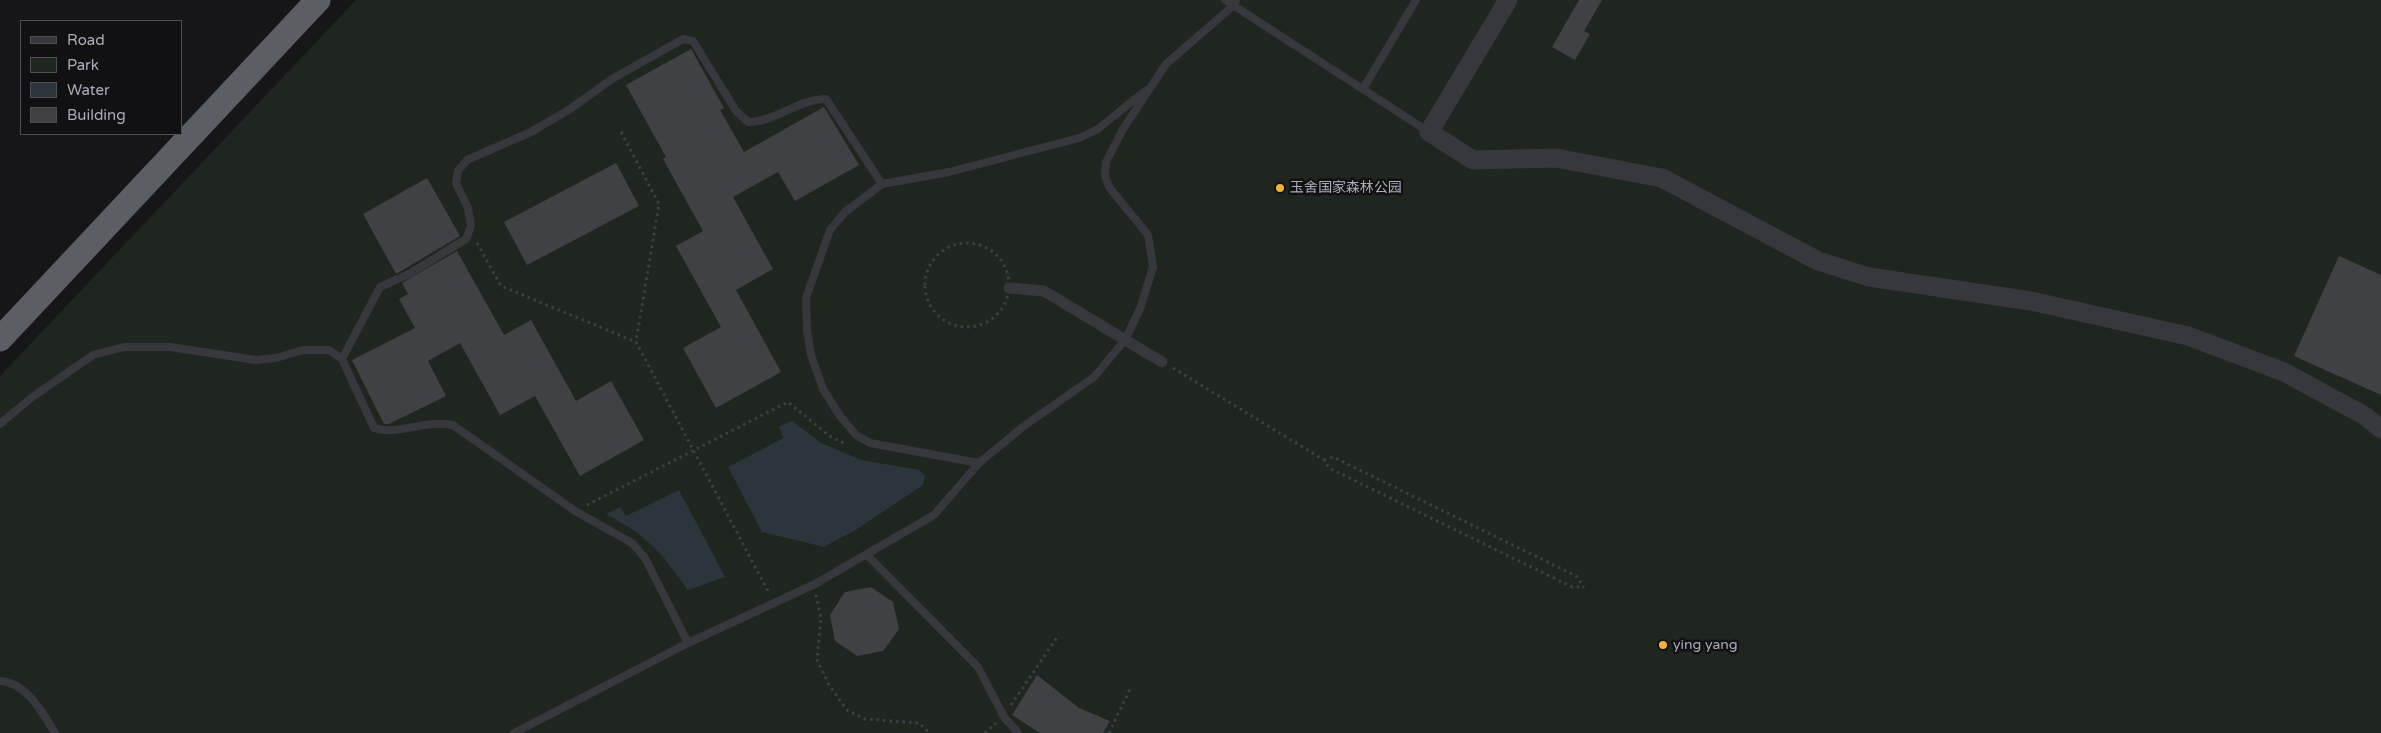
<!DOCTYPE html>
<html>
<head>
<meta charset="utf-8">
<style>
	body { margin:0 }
	#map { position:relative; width:2381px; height:733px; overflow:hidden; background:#161618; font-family:"Varela Round",sans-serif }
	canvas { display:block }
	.legend { position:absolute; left:20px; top:20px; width:162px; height:115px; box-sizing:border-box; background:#111113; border:1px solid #4d4f55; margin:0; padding:6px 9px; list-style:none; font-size:15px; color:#a8adb8 }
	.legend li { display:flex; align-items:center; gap:10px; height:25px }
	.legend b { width:25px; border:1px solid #4d4f55 }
</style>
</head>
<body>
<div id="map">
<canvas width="2381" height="733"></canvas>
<ul class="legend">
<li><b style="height:6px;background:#37383d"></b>Road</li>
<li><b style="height:14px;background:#1e261f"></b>Park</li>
<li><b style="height:14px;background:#2c353c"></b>Water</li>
<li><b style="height:14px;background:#404145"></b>Building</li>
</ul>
</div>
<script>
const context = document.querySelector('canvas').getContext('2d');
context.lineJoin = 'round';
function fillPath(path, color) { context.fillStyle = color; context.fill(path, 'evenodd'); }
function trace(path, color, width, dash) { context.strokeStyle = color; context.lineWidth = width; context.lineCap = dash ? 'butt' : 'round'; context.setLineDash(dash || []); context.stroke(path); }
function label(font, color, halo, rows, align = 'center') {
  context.font = font + ' "Varela Round","Noto Sans SC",sans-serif'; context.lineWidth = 5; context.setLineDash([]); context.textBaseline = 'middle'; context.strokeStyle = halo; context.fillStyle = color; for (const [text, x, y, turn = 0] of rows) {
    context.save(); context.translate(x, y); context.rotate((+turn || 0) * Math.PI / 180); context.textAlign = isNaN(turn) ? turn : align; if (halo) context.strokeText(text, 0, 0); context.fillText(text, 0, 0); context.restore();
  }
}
fillPath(new Path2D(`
	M356 0H2381V733H0V376Z`), '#1e261f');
fillPath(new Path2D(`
	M792 421 821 443 861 460 919 470 925 476 923 485 857 529 824 547 762 532 728 467 784 438 779 427Z
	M679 490 725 577 688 590 661 554 637 532 606 514 620 507 626 516Z`), '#2c353c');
fillPath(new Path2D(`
	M1579 0H1602L1584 31 1590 34 1575 60 1552 47Z
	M691 49 724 108 720 110 744 152 824 107 859 165 795 201 778 172 733 197 773 269 736 290 781 372 716 408 683 348 721 327 676 246 703 231 663 159 666 157 626 85Z
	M616 163 639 206 527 265 504 222Z
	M427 178 460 236 396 274 363 214Z
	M457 251 504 335 531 320 576 401 611 381 644 440 580 476 535 396 500 415 460 343 428 361 446 396 389 424H384L352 360 415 328 399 299 408 294 402 283Z
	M2339 256 2381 275V395L2294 356Z
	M871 587 893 602 899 629 883 651 857 656 835 641 830 615 845 592Z
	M1037 675 1079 708 1110 721 1103 733H1040L1012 715Z`), '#404145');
trace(new Path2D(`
	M621 132 659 204 636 342 769 593
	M925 285a42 42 0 1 1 84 0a42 42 0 1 1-84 0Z
	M477 243 501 286 636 342
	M1173 368 1324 460 1329 468 1572 587H1584
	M1324 460 1333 457 1576 576 1584 587
	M587 505 788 402 831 437 846 444
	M816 595 821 618 817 660 829 685 847 710 865 719 919 723 930 733
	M1011 705 1058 636
	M985 733 996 723
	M1109 733 1131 687`), '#3d3f44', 3, [2.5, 4]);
trace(new Path2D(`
	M1225 0 1429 132
	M1363 89 1416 0
	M342 359 380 287 409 274 466 239 471 226 468 208 456 183 458 171 467 160 531 132 570 109 612 79 683 39 693 41 736 111 748 122C776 122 798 99 826 99L882 184
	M0 424 31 398 93 355 124 347H170L256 360 276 358 303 350H329L342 359 374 428C396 436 426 419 453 425L575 511 632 543 645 558 688 643
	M979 463 870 443 856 435 840 416 823 389 811 355 807 330 806 298 830 230 845 212 882 184 949 172 1079 138 1098 129 1145 91
	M867 555 978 667 1004 717 1018 733
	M0 681C26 682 43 713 55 733
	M514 733 688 643 815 584 934 515 979 463 1024 426 1094 377 1125 340 1140 309 1153 267 1148 235 1109 187 1105 175 1106 162 1123 129 1166 64 1233 6 1236 0`), '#37383d', 8);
trace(new Path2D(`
	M1009 288 1044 291 1162 362`), '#37383d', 11);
trace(new Path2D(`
	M1508 0 1429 132 1473 160 1556 158 1662 178 1818 261 1869 277 2031 301 2188 336 2284 372 2365 416 2381 429`), '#37383d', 19);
trace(new Path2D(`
	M0 339 318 0`), '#5b5e65', 25);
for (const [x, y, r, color] of [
	[1280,188,5,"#f2b134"],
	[1663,645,5,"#f2b134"]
]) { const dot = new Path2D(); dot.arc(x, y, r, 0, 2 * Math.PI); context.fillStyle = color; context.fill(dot); trace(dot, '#111113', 2); }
label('14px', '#a8adb8', '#111113', [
	["玉舍国家森林公园",1290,188],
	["ying yang",1673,645]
], 'left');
</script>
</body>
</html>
